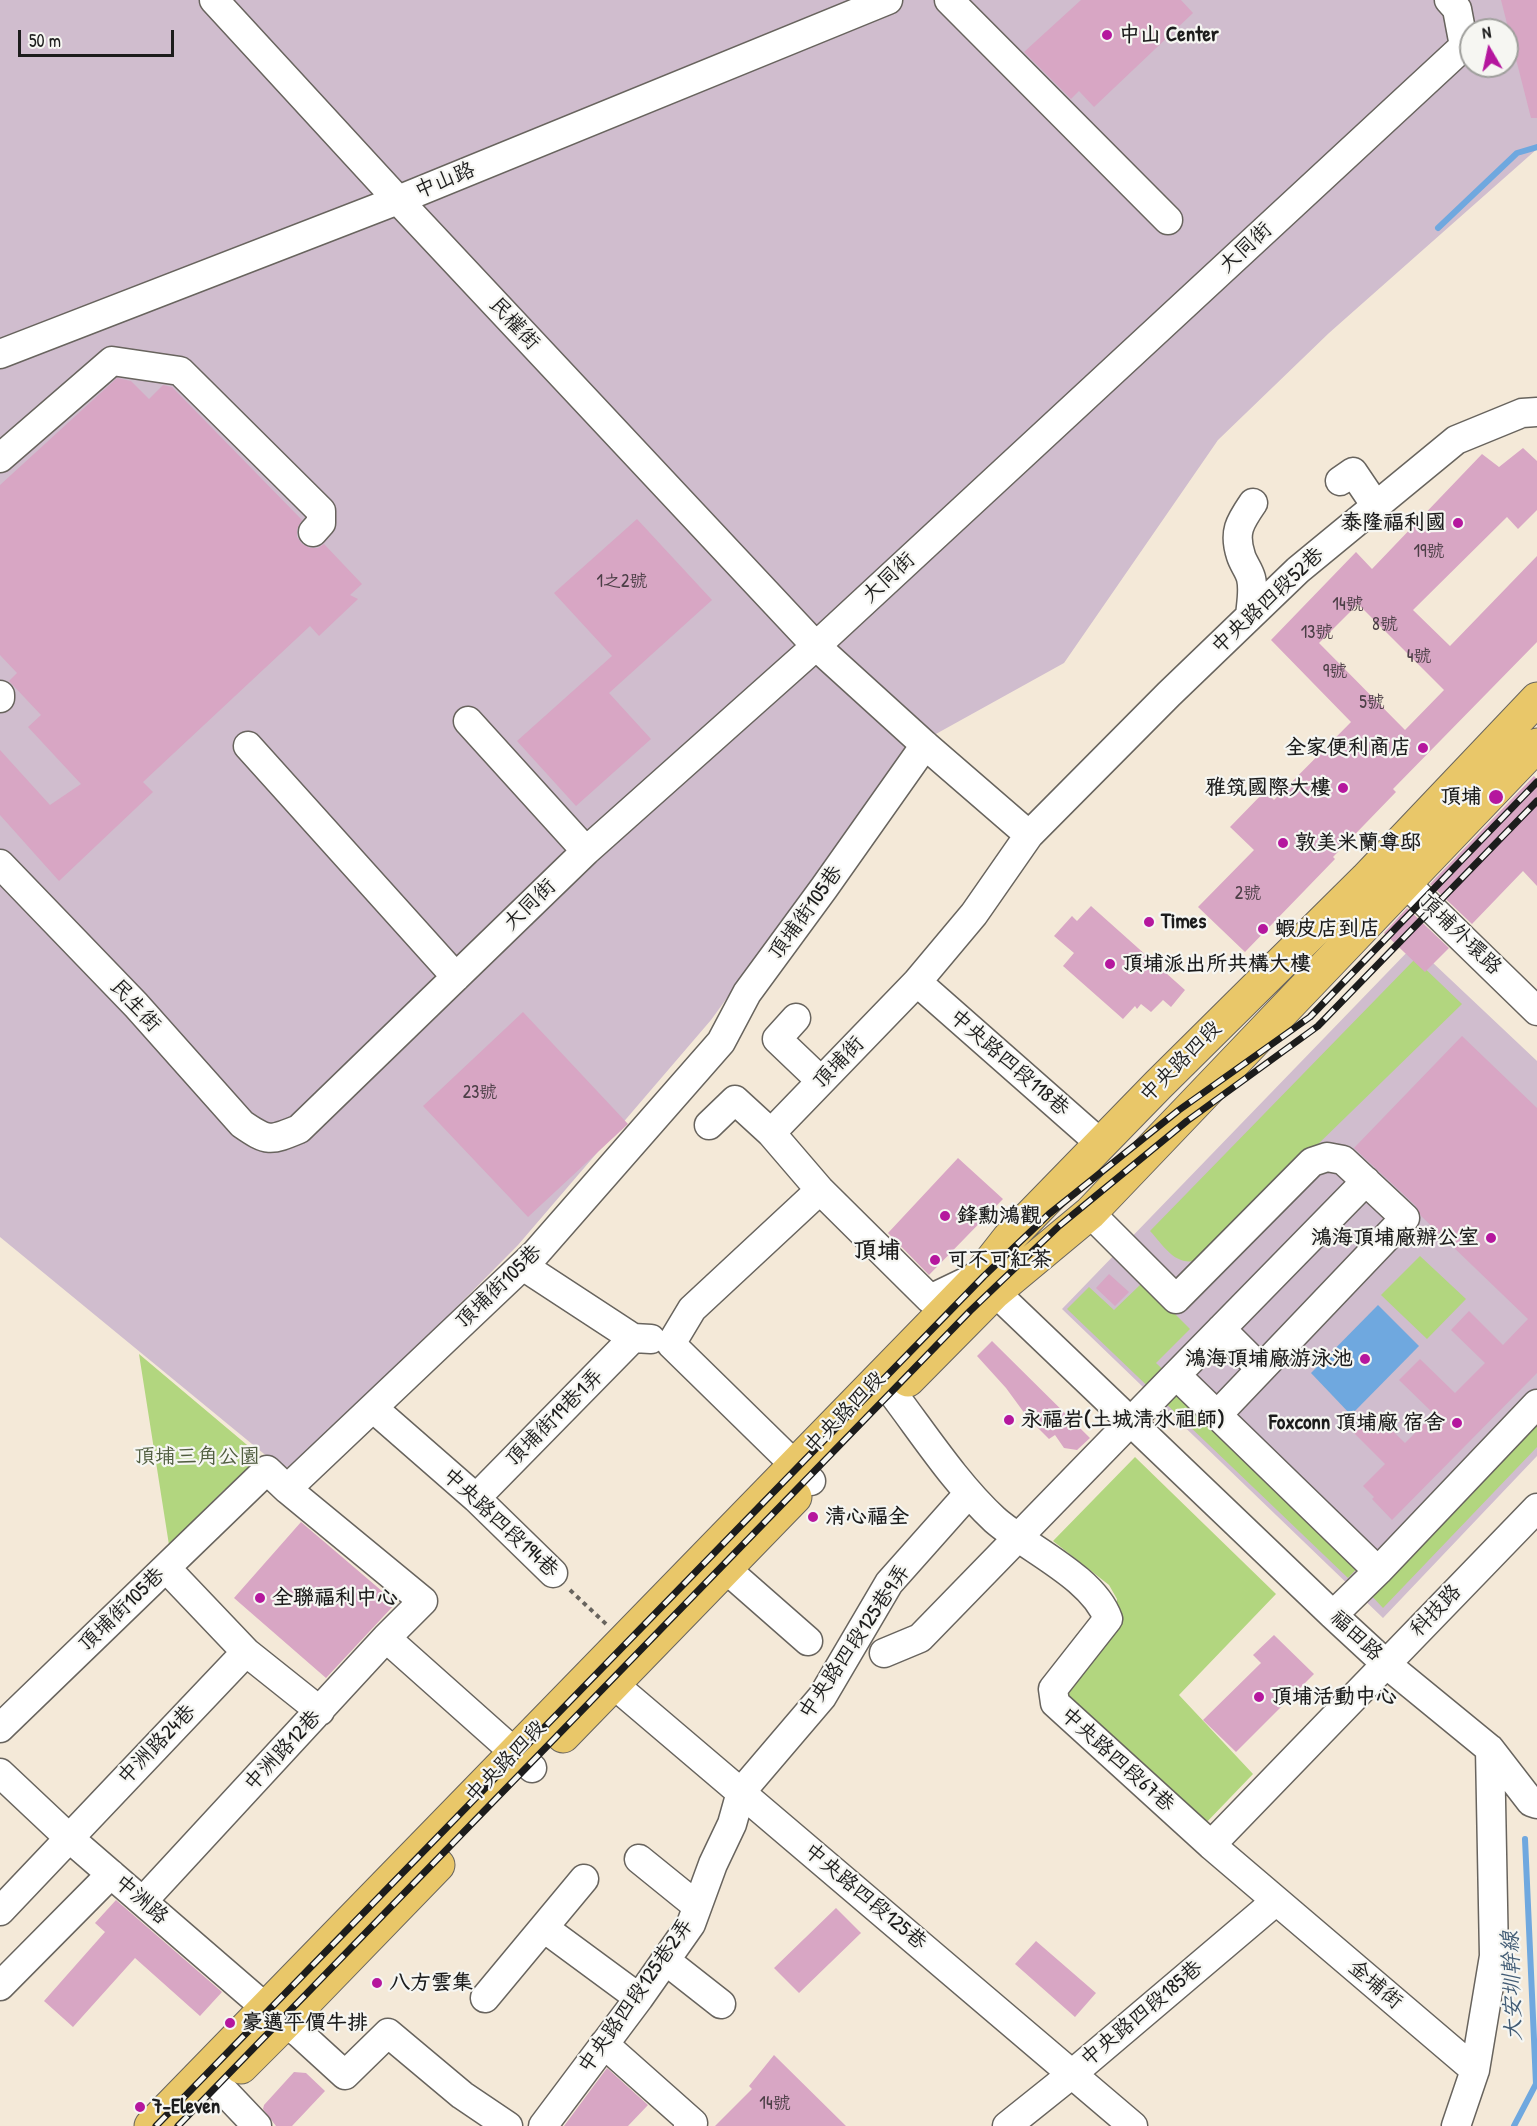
<!DOCTYPE html>
<html>
<head>
<meta charset="utf-8">
<style>
	body { margin:0 }
	#map { position:relative; width:1537px; height:2126px; overflow:hidden; background:#f4e9d8; font-family:"Patrick Hand",sans-serif }
	canvas { display:block }
	.north { position:absolute; left:1459px; top:18px; width:60px; height:60px; box-sizing:border-box; background:#f6f6f2; border:2px solid #9f9f9c; border-radius:50%; rotate:351deg; font-size:16px; font-weight:700; line-height:24px; text-align:center; color:#1c1c1c }
	.north::after { content:''; display:block; margin:auto; width:21px; height:27px; background:#b5179e; clip-path:polygon(50% 0,100% 100%,50% 72%,0 100%) }
	.scale { position:absolute; left:18px; top:30px; width:156px; height:27px; box-sizing:border-box; border:3px solid #1c1c1c; border-top:0; padding-left:8px; font-size:18px; line-height:21px; white-space:nowrap; color:#1c1c1c; -webkit-text-stroke:4px #f6f6f2; paint-order:stroke }
</style>
</head>
<body>
<div id="map">
<canvas width="1537" height="2126"></canvas>
<div class="north">N</div>
<div class="scale">50 m</div>
</div>
<script>
const context = document.querySelector('canvas').getContext('2d');
context.lineJoin = 'round';
function fillPath(path, color) { context.fillStyle = color; context.fill(path, 'evenodd'); }
function trace(path, color, width, dash) { context.strokeStyle = color; context.lineWidth = width; context.lineCap = dash ? 'butt' : 'round'; context.setLineDash(dash || []); context.stroke(path); }
function label(font, color, halo, rows, align = 'center') {
  context.font = font + ' "Patrick Hand","LXGW WenKai TC",sans-serif'; context.lineWidth = 4.5; context.setLineDash([]); context.textBaseline = 'middle'; context.strokeStyle = halo; context.fillStyle = color; for (const [text, x, y, turn = 0] of rows) {
    context.save(); context.translate(x, y); context.rotate((+turn || 0) * Math.PI / 180); context.textAlign = isNaN(turn) ? turn : align; if (halo) context.strokeText(text, 0, 0); context.fillText(text, 0, 0); context.restore();
  }
}
fillPath(new Path2D(`
	M0 0H1537V149L1329 333 1218 440 1064 663 907 750 711 1020 518 1245 298 1467H280L0 1237ZM1471 30H1507V66H1471Z
	M1414 945 1537 1061V1456L1383 1618 1062 1309Z`), '#d0bdce');
fillPath(new Path2D(`
	M1415 959 1462 1004 1199 1260C1175 1267 1165 1247 1150 1231Z
	M1420 1256 1466 1299 1427 1339 1381 1295Z
	M1140 1285 1149 1288 1190 1329 1156 1363 1364 1561 1348 1578 1067 1309 1089 1287 1114 1310Z
	M139 1354 259 1455 256 1458 261 1462 232 1494 225 1489 169 1545Z
	M1537 1416V1447L1383 1608 1368 1592Z
	M1135 1457 1276 1594 1179 1695 1253 1774 1203 1826 1067 1704V1684L1116 1620 1117 1599 1109 1585 1053 1541Z`), '#b2d67f');
fillPath(new Path2D(`
	M1378 1305 1419 1346 1351 1415 1311 1373Z`), '#6fa8df');
trace(new Path2D(`
	M1438 228 1517 153 1537 147
	M1514 2126 1536 2084 1525 1839`), '#6fa8df', 6);
fillPath(new Path2D(`
	M1081 0H1181L1193 13 1094 107 1079 91 1071 99 1024 52Z
	M1501 0H1537V118H1531Z
	M117 378 131 381 149 399 163 385 172 387 302 520 297 529V537L302 544 310 548H318L324 544 362 584 350 595 358 599 319 636 310 626 143 782 153 792 59 881 0 815V750L50 805 81 784 28 727 41 715 9 681 17 673 0 655V485Z
	M1523 448 1537 461V510L1518 529 1507 517 1413 610 1450 646 1537 556V642L1393 789 1396 792 1333 857 1335 859 1245 952 1198 907 1254 850 1230 827 1265 791 1274 800 1351 722 1271 640 1356 552 1372 569 1482 454 1499 467ZM1358 604 1444 690 1405 730 1319 643Z
	M637 519 712 600 609 693 651 739 576 806 517 741 612 656 554 593Z
	M1534 776 1537 779V886L1523 871 1472 924 1430 884Z
	M1091 906 1185 990 1171 1007 1163 1000 1151 1012 1141 1004 1137 1009 1135 1006 1123 1019 1063 966 1074 953 1054 936 1072 916 1077 921Z
	M1407 908 1449 948 1425 972 1384 933Z
	M523 1012 628 1124 528 1217 423 1106Z
	M1462 1036 1537 1108V1373L1392 1520 1372 1499 1374 1497 1363 1486 1385 1464 1352 1431 1372 1411 1405 1443 1434 1414 1399 1380 1420 1359 1455 1393 1485 1363 1451 1330 1469 1311 1503 1345 1528 1319 1421 1216 1416 1206 1354 1148Z
	M958 1158 1003 1199 929 1275 888 1233Z
	M1109 1274 1129 1292 1115 1306 1096 1288Z
	M992 1341 1090 1438 1077 1450 1064 1448 1055 1435 1049 1439 1028 1418 1006 1388 977 1356Z
	M301 1522 396 1603 326 1678 234 1598Z
	M1274 1635 1314 1674 1236 1752 1203 1720 1261 1663 1253 1655Z
	M116 1900 222 1992 200 2016 135 1958 73 2027 44 2001 105 1932 95 1923Z
	M836 1908 861 1933 799 1993 774 1968Z
	M1036 1941 1096 1993 1075 2017 1015 1964Z
	M774 2055 846 2126H715L752 2089 749 2086Z
	M607 2068 648 2105 628 2126H564Z
	M294 2072 306 2073 325 2091 292 2126H276L263 2109 264 2105Z`), '#d8a6c4');
const minor = new Path2D(`
	M214 0 398 200 816 646 925 745 1029 835 974 914 917 982 771 1133 820 1190 930 1299 980 1275 995 1292 1333 1615 1385 1663 1490 1749 1494 1956 1475 2070 1456 2126
	M949 0 1168 220
	M0 354 398 200 888 0
	M0 458 112 361 180 371 321 511V523L313 532
	M1340 481 1353 472 1376 506
	M1250 616C1251 604 1254 590 1251 578 1249 570 1243 563 1241 556 1233 532 1240 522 1253 503
	M0 695V698
	M468 721 586 851
	M248 746 456 977
	M1029 835 1169 694 1298 570 1456 440 1522 413 1537 412
	M0 864 136 1005 242 1124C268 1142 270 1141 299 1129L586 851 816 646 1464 46 1457 9 1449 0
	M1390 868 1537 1011
	M917 982 1101 1144
	M796 1018 777 1039 821 1081
	M709 1125 735 1100 771 1133
	M1366 1181 1176 1375 1378 1571 1537 1404
	M1090 1213 1176 1299 1312 1162 1327 1157 1343 1160 1405 1218 1218 1414
	M523 1266 633 1338 651 1339
	M1221 1329 1261 1369
	M894 1395C925 1436 957 1485 995 1520 1028 1549 1093 1577 1108 1619L1053 1689 1055 1703 1211 1845 1475 2070
	M373 1408 476 1498 553 1573
	M811 1481 671 1344 692 1309 820 1190
	M476 1498 633 1338
	M166 1568 246 1652 320 1711
	M726 1569 808 1641
	M1333 1615 1378 1571
	M386 1638 532 1768
	M884 1653 920 1638 1176 1375
	M598 1671 1133 2126
	M0 1728 267 1470 287 1489 536 1253 721 1042 747 993 824 888 925 745
	M1490 1749 1531 1802 1537 1804
	M0 1773 68 1837 267 2009 299 2033 345 2075 388 2033 462 2095 508 2126
	M1211 1845 1537 1508
	M639 1859 697 1906
	M143 1901 386 1638 423 1601 287 1489
	M0 1911 246 1652
	M544 1928 639 1998
	M665 1960 721 2004
	M0 1986 111 1874
	M485 1998 584 1879
	M604 2044 693 2123 688 2126
	M220 2087 257 2126
	M543 2126 639 1998 691 1924 713 1864 732 1824 741 1792 822 1697 889 1583 969 1493
	M1007 2126 1072 2074 1276 1901`);
const major = new Path2D(`
	M908 1380 995 1292 1090 1213 1537 745
	M563 1736 795 1497
	M241 2067 285 2023 438 1865
	M151 2126 980 1275 1009 1238 1158 1085 1366 879 1537 699`);
trace(minor, '#68645e', 31);
trace(major, '#68645e', 35);
trace(new Path2D(`
	M570 1590 606 1624`), '#68645e', 4, [4.5, 4.5]);
trace(minor, '#fff', 28);
trace(major, '#e9c769', 33);
const rail = new Path2D(`
	M156 2126 984 1276 1049 1214 1179 1110 1310 1017 1537 782
	M178 2126 970 1311 1059 1226 1187 1121 1318 1026 1537 801`);
trace(rail, '#1c1c1c', 7);
trace(rail, '#f6f6f2', 4.5, [14]);
for (const [x, y, r, color] of [
	[1107,35,6,"#b5179e"],
	[1458,523,6,"#b5179e"],
	[1423,748,6,"#b5179e"],
	[1343,788,6,"#b5179e"],
	[1496,797,8,"#b5179e"],
	[1283,843,6,"#b5179e"],
	[1149,922,6,"#b5179e"],
	[1263,929,6,"#b5179e"],
	[1110,964,6,"#b5179e"],
	[945,1216,6,"#b5179e"],
	[1491,1238,6,"#b5179e"],
	[935,1260,6,"#b5179e"],
	[1365,1359,6,"#b5179e"],
	[1009,1420,6,"#b5179e"],
	[1457,1423,6,"#b5179e"],
	[813,1517,6,"#b5179e"],
	[260,1598,6,"#b5179e"],
	[1259,1697,6,"#b5179e"],
	[377,1983,6,"#b5179e"],
	[230,2023,6,"#b5179e"],
	[140,2107,6,"#b5179e"]
]) { const dot = new Path2D(); dot.arc(x, y, r, 0, 2 * Math.PI); context.fillStyle = color; context.fill(dot); trace(dot, '#f6f6f2', 2); }
label('18px', '#4b3e46', null, [
	["19號",1429,552],
	["1之2號",622,582],
	["14號",1348,605],
	["8號",1385,625],
	["13號",1317,633],
	["4號",1419,657],
	["9號",1335,672],
	["5號",1372,703],
	["2號",1248,894],
	["23號",480,1093],
	["14號",775,2104]
]);
label('bold 21px', '#1c1c1c', '#f6f6f2', [
	["中山 Center",1119,35],
	["泰隆福利國",1446,523,"right"],
	["全家便利商店",1411,748,"right"],
	["雅筑國際大樓",1331,788,"right"],
	["頂埔",1482,797,"right"],
	["敦美米蘭尊邸",1295,843],
	["Times",1161,922],
	["蝦皮店到店",1275,929],
	["頂埔派出所共構大樓",1122,964],
	["鋒勳鴻觀",957,1216],
	["鴻海頂埔廠辦公室",1479,1238,"right"],
	["可不可紅茶",947,1260],
	["鴻海頂埔廠游泳池",1353,1359,"right"],
	["永福岩(土城清水祖師)",1021,1420],
	["Foxconn 頂埔廠 宿舍",1445,1423,"right"],
	["清心福全",825,1517],
	["全聯福利中心",272,1598],
	["頂埔活動中心",1271,1697],
	["八方雲集",389,1983],
	["豪邁平價牛排",242,2023],
	["7-Eleven",152,2107]
], 'left');
label('21px', '#1c1c1c', '#f6f6f2', [
	["中山路",445,181,-22],
	["大同街",1246,248,-43],
	["民權街",514,324,47],
	["大同街",889,578,-43],
	["中央路四段52巷",1268,601,-43],
	["大同街",530,905,-44],
	["頂埔街105巷",806,913,-54],
	["頂埔外環路",1460,935,44],
	["民生街",135,1006,47],
	["中央路四段",1181,1062,-45],
	["頂埔街",839,1063,-46],
	["中央路四段118巷",1009,1063,41],
	["頂埔街105巷",499,1287,-44],
	["中央路四段",845,1413,-46],
	["頂埔街19巷1弄",555,1418,-45],
	["中央路四段194巷",500,1523,43],
	["頂埔街105巷",122,1610,-44],
	["科技路",1436,1611,-46],
	["福田路",1356,1636,43],
	["中央路四段125巷9弄",855,1642,-56],
	["中洲路24巷",157,1745,-46],
	["中洲路12巷",283,1751,-47],
	["中央路四段67巷",1117,1760,42],
	["中央路四段",506,1762,-46],
	["中央路四段125巷",865,1897,40],
	["中洲路",141,1900,41],
	["金埔街",1375,1985,40],
	["中央路四段125巷2弄",636,1996,-55],
	["中央路四段185巷",1142,2014,-40]
]);
label('21px', '#505d3f', '#f6f6f2', [
	["頂埔三角公園",197,1457]
]);
label('italic 22px', '#415b74', '#f6f6f2', [
	["大安圳幹線",1513,1986,-92]
]);
label('bold 24px', '#1c1c1c', '#f6f6f2', [
	["頂埔",877,1252]
]);
</script>
</body>
</html>
